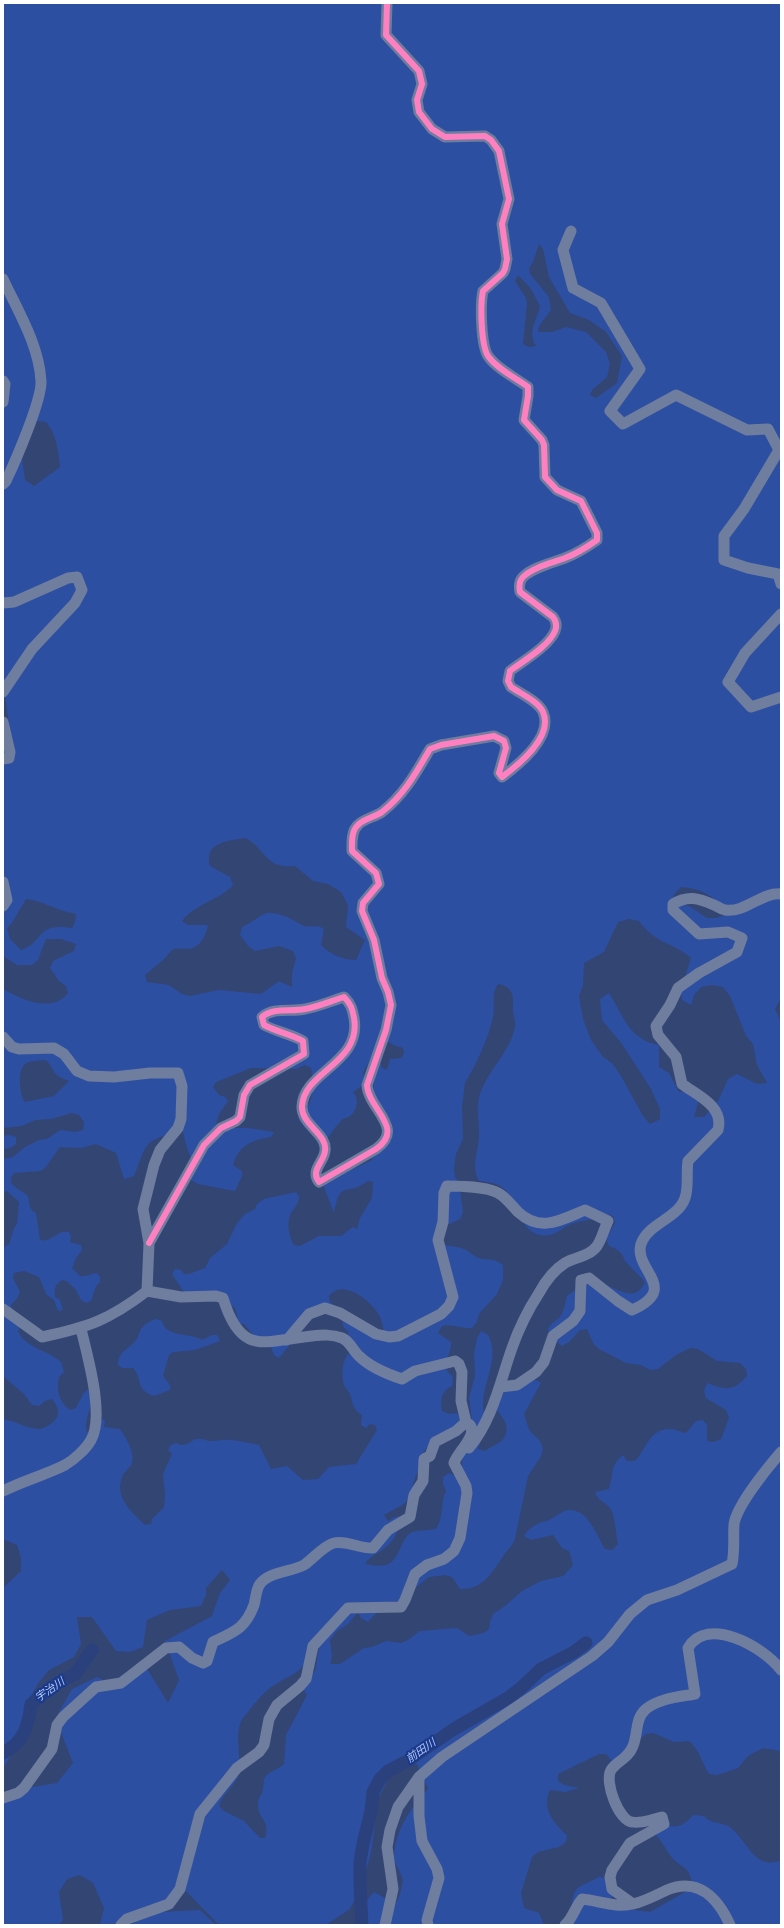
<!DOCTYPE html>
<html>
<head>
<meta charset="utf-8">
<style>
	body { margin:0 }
	#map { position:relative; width:784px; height:1928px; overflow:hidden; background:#334572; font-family:Montserrat,sans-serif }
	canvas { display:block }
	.frame { position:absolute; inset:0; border:4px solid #fff; pointer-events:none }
</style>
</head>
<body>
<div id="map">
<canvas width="784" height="1928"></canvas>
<div class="frame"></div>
</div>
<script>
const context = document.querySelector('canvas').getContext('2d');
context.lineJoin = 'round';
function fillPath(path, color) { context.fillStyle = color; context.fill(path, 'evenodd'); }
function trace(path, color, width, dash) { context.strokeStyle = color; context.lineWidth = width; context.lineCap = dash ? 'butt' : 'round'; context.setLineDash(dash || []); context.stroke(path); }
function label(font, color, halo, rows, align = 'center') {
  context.font = font + ' Montserrat,"Noto Sans JP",sans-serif'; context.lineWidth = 4; context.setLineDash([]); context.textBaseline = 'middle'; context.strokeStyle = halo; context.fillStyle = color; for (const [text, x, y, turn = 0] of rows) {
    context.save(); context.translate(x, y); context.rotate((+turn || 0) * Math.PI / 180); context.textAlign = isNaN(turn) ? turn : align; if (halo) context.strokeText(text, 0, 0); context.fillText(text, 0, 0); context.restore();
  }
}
fillPath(new Path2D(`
	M3 3H781V998L775 1009 781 1022V1751L763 1748 748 1756 738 1768 717 1775 709 1774C702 1763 699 1749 689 1741L674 1742 653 1733 646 1734 607 1767 611 1760 606 1754H599L558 1774V1781L564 1785 579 1788 565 1792 550 1790C541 1808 554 1824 567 1835L566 1842 559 1847 538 1852 532 1857 521 1893 524 1908 539 1913 544 1925H357L365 1902 374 1892 387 1899 392 1912C396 1904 405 1885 402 1877 400 1871 394 1863 394 1857 395 1830 411 1808 428 1789L417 1764 403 1765 391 1773 378 1799 371 1852 363 1884 350 1909 326 1925H219L183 1888 127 1925H100L104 1908 93 1883 80 1875 67 1879 59 1892 63 1920 59 1925H3V1792L57 1783 73 1763 58 1725 59 1712 72 1689 97 1677 110 1683 133 1668 146 1667 168 1703 179 1680 165 1641 212 1616 220 1593 230 1580 222 1570 206 1588V1595L201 1606 170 1610 147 1620 143 1647 130 1652 116 1651 92 1617H77L81 1644 74 1657 49 1670 39 1682 32 1694 26 1731 3 1768V1588L21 1571V1558L17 1545 3 1539V1419C15 1421 26 1428 37 1429 42 1429 46 1427 49 1425 61 1418 60 1409 52 1399L45 1401 39 1406 32 1405 24 1394 3 1376V1248L9 1244 14 1228 17 1224 19 1202 7 1191 3 1192V1159L13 1157 25 1147 39 1140 47 1139 60 1130 75 1132 83 1130 84 1122 79 1115 72 1113 51 1119 35 1120 22 1126 3 1128V989C21 999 52 1014 68 993L66 986 59 981 50 968 53 961 74 951 76 944 61 939H46L38 960 32 965H17L3 956V758L15 750 9 726 3 679ZM539 244 543 249 549 277 570 313 589 320 606 332 622 356 617 383 596 398 590 395 592 390 607 377 610 364 606 352 586 332 566 327 552 332H538L539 326 551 310 549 297 530 274 529 268 533 262ZM518 275 531 289 540 306C537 320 527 332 536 346L529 347 523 344 527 304 526 298 515 281ZM37 421 46 422C57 434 58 451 60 467L34 486 25 480 20 443ZM245 838C260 844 265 862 279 865 284 867 291 866 295 866L313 881 328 884 341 892 348 905 346 927 365 940 356 960C343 960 330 954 321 945L324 929C316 924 312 928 304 926 298 924 293 919 287 917 261 907 263 918 242 927L240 935 249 947 255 951 279 946 293 951 296 958 292 973V987L279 981 261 994 219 990 190 996 182 994 169 985 147 982 145 975 163 960 173 949C179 948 184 949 189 949 201 947 206 935 208 925H188L182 921C196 903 220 900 233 885L230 877 210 866C204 842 227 841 245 838ZM681 887C701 888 717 897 727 914L717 918H707L689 906 679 904 673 896ZM26 899C43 901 58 911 76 914L75 922 72 928C34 922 45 942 21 950L10 939 7 928 12 923ZM629 919 639 921C655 944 673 942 691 958L681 990 682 1000 691 1005 694 995 701 987 712 985 723 987 730 996 746 1036 753 1044 757 1065 767 1083 757 1084 737 1074 728 1079 718 1101 704 1117H694L700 1096 690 1090 679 1092 669 1073 659 1067V1045C629 1040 623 1015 609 993L600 999 602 1020 622 1044 651 1089 660 1109V1119L650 1124 643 1116 621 1076 612 1063 603 1057 591 1040 583 1019 579 996 583 985 584 963 604 952 618 922ZM498 984C511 986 514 994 513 1006 512 1013 516 1019 515 1027 510 1052 488 1070 480 1094 475 1108 480 1122 479 1137 478 1153 471 1166 479 1181 487 1182 496 1182 503 1188 519 1201 520 1240 549 1235 558 1234 563 1227 571 1224 583 1220 595 1220 606 1214L613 1216 615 1223 606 1239 609 1246 616 1249 622 1254 625 1261 645 1282C635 1305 616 1287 600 1283 594 1281 587 1282 581 1281L578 1288 567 1296C565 1304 564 1312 559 1318 555 1322 551 1323 548 1329L550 1336 562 1346 569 1342 580 1330 587 1329 593 1343 599 1349 626 1363 641 1365 650 1370 658 1369 676 1355 690 1348 698 1349 717 1361 740 1363 746 1369 747 1376C733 1392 726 1390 707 1383L704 1391 706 1398 726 1410 729 1418 721 1439 714 1442 707 1441V1425L703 1420 696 1421 686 1433C681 1432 675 1429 670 1429 649 1429 647 1448 635 1461H627L623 1455C609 1466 614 1475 609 1489L595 1492C598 1501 604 1501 610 1508 615 1514 616 1536 618 1544L612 1550 605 1549C597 1536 588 1508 568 1510 562 1511 555 1517 549 1520 538 1523 530 1526 524 1536L531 1540 553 1535 562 1548 569 1551 573 1565 563 1576 541 1581 522 1591 505 1606 493 1614 490 1622 489 1629 484 1633 469 1636 457 1628 420 1631 408 1640 401 1643 386 1641 372 1647 364 1648 340 1664H330L332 1657 330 1640 337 1631 348 1624 358 1612 361 1618 368 1622 379 1610 400 1600 429 1577 445 1575 452 1577 460 1589C485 1590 493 1570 506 1552 510 1548 513 1544 515 1539L528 1476 541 1456 543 1449 540 1441 529 1430 524 1414 541 1383 534 1379 493 1392 489 1398C494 1411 514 1422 504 1438 500 1444 491 1446 485 1451L478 1449C481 1439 485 1430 485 1419 485 1413 482 1407 483 1401 485 1378 500 1356 488 1335L481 1331 477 1338 474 1353 475 1376 469 1398 473 1428 463 1456 461 1472 456 1476 449 1473 443 1477V1484L446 1491C440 1504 444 1517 436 1529 427 1531 416 1529 409 1534 406 1536 404 1541 402 1544 393 1566 388 1568 365 1564 368 1559 371 1557 376 1554 392 1545 399 1534 401 1516L394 1517 388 1521 384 1515 404 1504 409 1498 416 1475 420 1468 423 1453 428 1446 462 1420 457 1413 450 1414 442 1411C441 1399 440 1392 452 1386L453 1377C437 1363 452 1358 451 1342L438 1333 442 1326C453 1323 461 1329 472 1328L477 1322 479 1314 497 1294 503 1280V1265C495 1259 492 1260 483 1259 477 1259 470 1252 464 1249 457 1246 448 1247 440 1243L445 1226 460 1219 463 1212 459 1183 455 1177 454 1169 456 1154 463 1139 462 1107 465 1083C476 1065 489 1037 493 1017 496 1004 490 997 498 984ZM389 1042 393 1045 403 1048 404 1054 401 1058 390 1059 387 1070 382 1068 380 1062C371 1086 370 1091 384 1113 386 1117 389 1119 392 1123L373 1155 372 1160C356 1168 339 1175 322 1182L334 1213C341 1177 346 1198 368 1181L373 1182 372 1198 360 1218 357 1229 353 1227 341 1236H319L300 1246 294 1245C289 1237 286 1222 291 1213 295 1207 299 1204 299 1196L296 1192 264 1199 257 1204 255 1209 245 1214 237 1223 227 1244 210 1258 205 1268 189 1274H184L181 1270 175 1269 172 1274 184 1292 225 1303 235 1308 239 1323 244 1324 255 1337 270 1345 274 1355 279 1358 316 1313 342 1310C335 1304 329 1305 329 1296 343 1278 369 1300 378 1313 382 1320 383 1327 384 1334L347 1319 342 1322 344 1328 348 1331 350 1352C342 1359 340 1376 345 1387 346 1389 349 1391 350 1394 353 1403 352 1409 362 1415L361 1425 366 1428 370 1424 375 1425 377 1430 356 1464 329 1467 318 1479 303 1480 287 1466 271 1469 259 1445C250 1443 241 1441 232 1440 224 1439 218 1441 210 1441 207 1441 205 1439 201 1439 191 1437 187 1450 176 1443L171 1445 168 1450 172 1454 163 1474 165 1495 164 1507 152 1519 151 1524 145 1525C131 1512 113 1496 123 1475 125 1471 130 1468 132 1463 135 1452 126 1438 120 1429L104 1427 105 1422 102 1418 92 1432H87C83 1417 95 1404 92 1391L87 1390 83 1394 76 1408 70 1410C59 1402 56 1390 59 1377L64 1372 61 1362C48 1350 25 1348 18 1331L23 1322 12 1311 11 1305 18 1297 20 1292 13 1278 14 1273 24 1271 39 1277 46 1294 54 1300 58 1311 63 1310 60 1300 55 1297C54 1289 55 1283 63 1280L68 1282 76 1290 81 1300 86 1303 91 1301 96 1286 100 1282V1277L97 1273C90 1274 87 1277 80 1276L72 1268 76 1258 82 1250 81 1245 70 1242 71 1237 69 1232C56 1230 52 1243 40 1240L36 1213C28 1209 30 1204 28 1196 23 1191 16 1189 11 1183V1178L14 1173 40 1171 45 1168 60 1147 81 1148 96 1144 116 1153 124 1179 134 1176 144 1150 150 1142 182 1127C185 1140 187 1152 194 1163L189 1178 198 1184 235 1191 242 1176V1171L233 1165C239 1145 252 1140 271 1137L274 1132 248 1128H220L216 1124 219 1114 228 1101 225 1097 219 1095 213 1087 216 1082 251 1068 295 1069 305 1065 311 1068C314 1079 314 1097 307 1107 304 1112 300 1113 299 1120L306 1129 315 1135 320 1150C326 1140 332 1131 340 1122 342 1118 347 1118 350 1116 358 1110 359 1098 353 1092L366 1083V1078L363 1074C365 1066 381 1045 389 1042ZM46 1060C57 1072 50 1074 69 1081L54 1096 25 1102C20 1095 17 1073 24 1065 29 1060 39 1061 46 1060ZM312 1647 319 1648 315 1671 303 1689 307 1695 286 1735 284 1764C279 1769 270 1771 266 1776 263 1779 264 1784 263 1788 263 1794 257 1798 258 1806 258 1819 271 1821 265 1838H260L244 1821 224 1811 219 1806C223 1792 236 1786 239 1773 242 1756 233 1732 243 1718 251 1708 260 1696 270 1688 292 1672 302 1677 312 1647Z
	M9 1135 16 1137V1144L10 1148 3 1149V1136Z
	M157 1319 162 1321C165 1338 190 1332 202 1340L212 1335H217L220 1341 195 1350 173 1352 169 1355 163 1376 170 1385V1390L154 1396C135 1390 143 1379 133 1368H122L118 1365C118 1351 129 1349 136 1340 138 1338 138 1334 140 1331 142 1325 151 1320 157 1319Z
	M693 1815 704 1816C711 1825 722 1821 731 1828 747 1840 755 1872 781 1860V1925H571C572 1915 570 1894 578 1888 584 1883 592 1882 598 1877L606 1878 616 1894 610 1899 619 1908 650 1912 692 1888C692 1865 680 1869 670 1855 664 1847 661 1839 653 1832L667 1825C679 1829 685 1824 693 1815Z
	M200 1910 216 1925H133V1923L162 1912Z`), '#2d4fa2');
trace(new Path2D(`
	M3 1753C24 1742 28 1727 31 1704L56 1684 75 1674 92 1650
	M362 1925 360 1885V1862L363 1844 371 1811 373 1792 380 1779 388 1771 409 1760 454 1729 508 1698 521 1688 541 1669 574 1652 586 1643`), '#2b417e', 13);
trace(new Path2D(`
	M571 231 563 250 573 288 601 303 640 369 610 411 623 424 676 395 747 430 768 429 779 450 744 509 724 536V560L748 568 778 574 781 584
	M3 279C18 311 39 345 41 381 42 400 15 462 6 481L3 484
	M3 381 5 384 3 402
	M3 603 14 602 68 578 77 577 82 590 75 603 32 649 3 692
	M781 614 745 653 728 682 751 707 781 697
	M3 722 10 752 9 758 3 759
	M3 882 7 900 3 906
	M3 1037 12 1047 19 1049 54 1048 64 1054 77 1071 89 1076 114 1077 150 1073H178L182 1086 181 1119 178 1128 160 1150 154 1165 143 1209 149 1243 147 1291C109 1320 89 1327 42 1337L3 1309
	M149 1243 204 1145 221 1128 236 1121 240 1117 244 1095 250 1085 304 1054 303 1041C291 1034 277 1032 264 1025L262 1017C273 1007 291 1012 305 1009 318 1007 331 1001 344 997 351 1004 352 1008 354 1018 362 1063 304 1071 302 1106 301 1125 328 1134 325 1151 324 1162 310 1170 319 1182L376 1149C406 1128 368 1109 367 1085L386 1030 391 1005 388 992 382 978 374 940 362 911 363 903 379 884 376 873 352 851C352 843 351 831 358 825 363 819 375 817 382 812 404 795 416 773 430 749L441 745 494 736 504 741 506 748 499 773 502 777C518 765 554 737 543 712 538 701 521 694 511 687L508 681 510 671C523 661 549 646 555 631 557 626 556 621 553 617L520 592C519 587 519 581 523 577 533 567 552 563 565 558 576 554 587 547 597 540V533L581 501 557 490 545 477 544 445 542 440 524 420 528 396V387C516 378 497 369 488 356 481 345 480 305 483 291L503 273 505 269 507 259 502 224 509 199 499 151 491 140 485 136 445 137 432 129 419 112 417 100 422 84 419 71 386 35 387 3
	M287 1340 309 1314 325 1308 340 1313 376 1334 389 1337 398 1336 441 1314 449 1306 453 1297 438 1240 443 1222 444 1193 447 1186C459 1186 488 1187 498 1193 506 1197 512 1206 518 1212 541 1233 561 1220 585 1210L608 1221C604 1229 602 1239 597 1246 589 1257 575 1257 565 1263 554 1270 545 1282 539 1293 528 1310 519 1328 512 1348 500 1382 493 1419 469 1448
	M500 1387 517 1385 536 1372 544 1362 553 1336 573 1321 580 1311 581 1280 589 1278 618 1301 632 1310C681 1288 633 1270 641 1244 648 1223 678 1219 685 1198 689 1187 686 1173 688 1161L718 1130C724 1106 698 1096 682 1084L676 1057 658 1035 656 1026 670 1005 678 988 699 973 737 952 742 938 728 932 699 934 673 910V904C688 895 698 898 714 905 717 906 721 909 725 910 746 913 761 892 781 894
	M3 1491C23 1481 45 1475 65 1465 75 1459 86 1449 91 1440 105 1416 87 1354 81 1329
	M419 1777V1816L422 1841 437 1869 439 1878 427 1920 428 1925
	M3 1798 18 1793 24 1788 52 1749 57 1725 63 1717 96 1687 121 1683 166 1648 179 1647 192 1658 203 1663 207 1661 213 1642C234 1632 245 1629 254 1605 256 1598 256 1589 260 1584 268 1572 291 1572 304 1565 313 1559 323 1546 334 1543 347 1540 360 1549 373 1548L388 1530 410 1517 414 1495 423 1481 424 1459 430 1456 435 1442 456 1431 466 1422
	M633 1904 612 1889 610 1877 612 1870 630 1843 664 1824 662 1817C653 1819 641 1824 632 1822 619 1821 604 1782 611 1770 617 1761 628 1759 633 1746 638 1734 635 1718 646 1709 660 1698 679 1697 695 1694L688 1648C707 1615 764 1647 781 1670
	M121 1925 127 1919 169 1904 180 1889 200 1814 237 1768 259 1752 264 1745 269 1719 277 1705 300 1686 306 1679 313 1646 348 1608 401 1607 405 1600 415 1574 427 1565 444 1559 454 1551 460 1538 467 1493 466 1486 454 1463C457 1452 483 1431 466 1422L461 1401 462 1372 459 1364 455 1361 415 1371 402 1379C387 1374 370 1367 359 1356 353 1351 350 1341 342 1338 332 1334 322 1335 312 1336 264 1341 241 1357 223 1298L216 1296 181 1297 147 1291
	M385 1925 393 1889 387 1847 390 1830 398 1807 419 1777 442 1757 592 1656 608 1642 630 1614 647 1600 677 1590 732 1564C735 1550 733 1537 734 1524 737 1505 768 1467 781 1452
	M565 1925C573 1918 575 1907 582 1899 600 1901 616 1908 633 1904 646 1901 656 1895 667 1890 698 1877 718 1898 730 1925`), '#6f7d9e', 11);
trace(new Path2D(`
	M149 1243 204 1145 221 1128 236 1121 240 1117 244 1095 250 1085 304 1054 303 1041C291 1034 277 1032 264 1025L262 1017C273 1007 291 1012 305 1009 318 1007 331 1001 344 997 351 1004 352 1008 354 1018 362 1063 304 1071 302 1106 301 1125 328 1134 325 1151 324 1162 310 1170 319 1182L376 1149C406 1128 368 1109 367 1085L386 1030 391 1005 388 992 382 978 374 940 362 911 363 903 379 884 376 873 352 851C352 843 351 831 358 825 363 819 375 817 382 812 404 795 416 773 430 749L441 745 494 736 504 741 506 748 499 773 502 777C518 765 554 737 543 712 538 701 521 694 511 687L508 681 510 671C523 661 549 646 555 631 557 626 556 621 553 617L520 592C519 587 519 581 523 577 533 567 552 563 565 558 576 554 587 547 597 540V533L581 501 557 490 545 477 544 445 542 440 524 420 528 396V387C516 378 497 369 488 356 481 345 480 305 483 291L503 273 505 269 507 259 502 224 509 199 499 151 491 140 485 136 445 137 432 129 419 112 417 100 422 84 419 71 386 35 387 3`), '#ff80c0', 6);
label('italic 11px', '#b0c4f5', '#19398c', [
	["宇治川",50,1690,-35],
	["前田川",421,1751,-34]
]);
</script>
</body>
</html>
